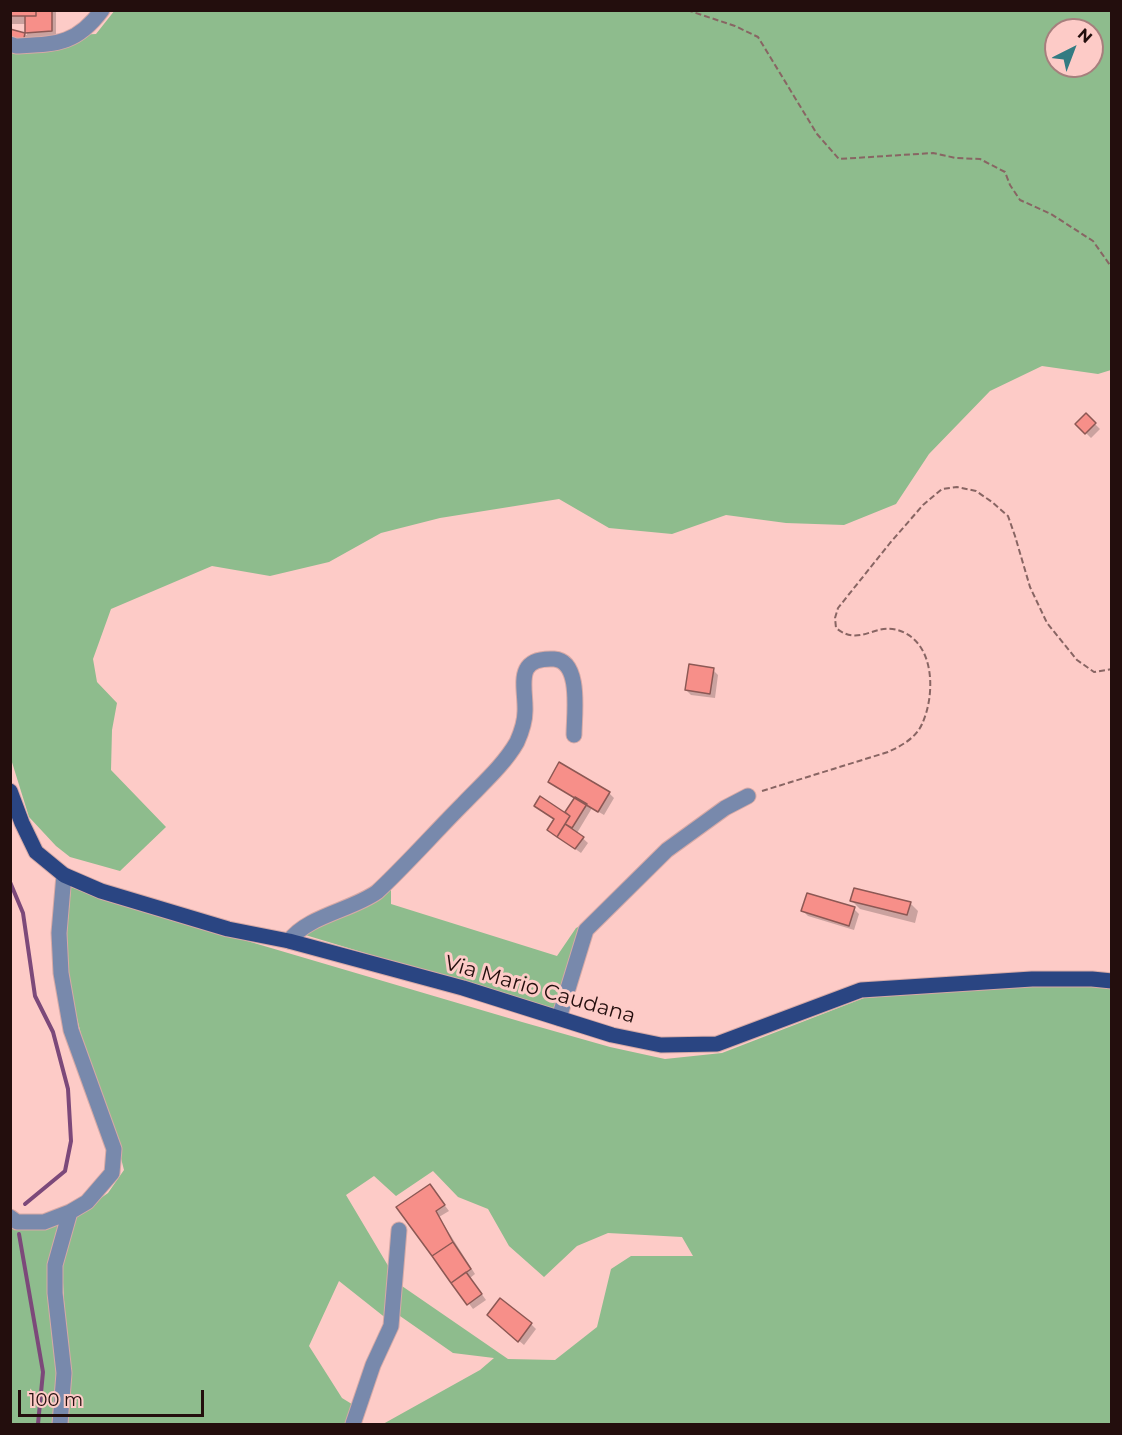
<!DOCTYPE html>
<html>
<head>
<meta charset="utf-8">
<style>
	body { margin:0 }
	#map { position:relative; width:1122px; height:1435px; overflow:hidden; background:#fdcbc7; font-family:Montserrat,sans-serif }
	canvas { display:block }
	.frame { position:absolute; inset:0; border:12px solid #230e0d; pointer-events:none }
	.north { position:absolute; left:1044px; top:18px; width:60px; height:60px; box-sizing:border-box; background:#fdcbc7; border:2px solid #a67f7d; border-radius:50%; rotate:42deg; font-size:16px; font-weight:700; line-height:24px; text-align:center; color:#230e0d }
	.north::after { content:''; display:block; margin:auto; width:21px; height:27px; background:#337b82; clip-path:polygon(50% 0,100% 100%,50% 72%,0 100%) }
	.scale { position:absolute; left:18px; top:1390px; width:186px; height:27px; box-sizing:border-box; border:3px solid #230e0d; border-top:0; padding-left:8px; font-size:18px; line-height:21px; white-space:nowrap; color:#230e0d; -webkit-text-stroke:4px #fdcbc7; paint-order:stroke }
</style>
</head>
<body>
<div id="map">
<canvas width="1122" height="1435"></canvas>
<div class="frame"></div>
<div class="north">N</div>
<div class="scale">100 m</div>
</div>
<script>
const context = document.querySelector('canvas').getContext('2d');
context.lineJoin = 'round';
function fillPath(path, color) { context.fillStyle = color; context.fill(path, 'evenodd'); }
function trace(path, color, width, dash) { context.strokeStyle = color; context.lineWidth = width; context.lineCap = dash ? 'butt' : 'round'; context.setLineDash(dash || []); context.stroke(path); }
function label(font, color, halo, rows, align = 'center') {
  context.font = font + ' Montserrat,sans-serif'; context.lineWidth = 6; context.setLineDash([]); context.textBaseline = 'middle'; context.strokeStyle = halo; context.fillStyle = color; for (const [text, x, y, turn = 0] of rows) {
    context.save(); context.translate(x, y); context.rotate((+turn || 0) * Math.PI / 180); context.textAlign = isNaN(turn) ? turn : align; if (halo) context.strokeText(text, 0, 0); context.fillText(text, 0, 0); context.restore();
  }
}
fillPath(new Path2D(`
	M115 10 1111 11V370L1098 374 1042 366 990 391 929 454 896 504 844 525 786 523 726 515 672 534 609 528 559 499 440 518 381 533 329 562 270 576 212 566 111 609 93 659 97 682 117 703 112 730 111 770 166 827 120 871 70 857 56 846 29 817 11 759 10 38 96 34ZM1056 30H1092V66H1056Z
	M391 886V904L557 956 576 928 584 924 557 1011 302 934Z
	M71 887 98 897 522 1022 610 1047 665 1059 722 1053 864 998 1031 986H1090L1111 988V1424H383L480 1370 494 1358 453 1353 400 1316 399 1284 508 1359 555 1360 597 1327 611 1269 631 1256H693L682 1237 608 1233 577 1246 544 1277 509 1246 488 1209 458 1197 433 1171 396 1196 374 1176 346 1195 390 1269 387 1319 339 1281 309 1346 342 1398 355 1406 350 1424H64L65 1318 62 1265 77 1215 108 1193 124 1170 112 1123 82 1038 67 979 66 942Z
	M61 1222 58 1377 52 1424H11L10 1223Z`), '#8ebc8d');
fillPath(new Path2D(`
	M10 10H56V36L30 37 27 47 10 30 27 35V24H10Z
	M1086 415 1100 429 1091 438 1077 424Z
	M713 670 718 675 715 698 691 695 686 690Z
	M550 782 609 793 614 798 604 815 592 808 577 833 588 843 581 853 549 830 555 820 536 806 566 815 576 798 555 787Z
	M852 901 910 903 918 911 915 923 860 909Z
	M854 909 859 914 854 930 808 916 803 911Z
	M430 1186 449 1211 439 1217 475 1274 470 1278 486 1300 473 1309 398 1207Z
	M494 1320 531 1324 536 1329 524 1345Z`), '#0003');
trace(new Path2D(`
	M10 882 23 913 35 996 53 1032 68 1089 71 1141 65 1171 25 1204
	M19 1234 43 1372 38 1424`), '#7c497a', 4);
const building = new Path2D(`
	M10 10H36V16H10Z
	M36 10H52V31L25 33V16H36Z
	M10 29 25 33 23 43 10 40Z
	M1086 413 1096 423 1085 434 1075 424Z
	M689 664 714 668 710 694 685 690Z
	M559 762 610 792 598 812 548 782Z
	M540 796 570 816 557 837 547 830 554 819 534 806Z
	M575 797 587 804 572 828 565 824 570 816 565 812Z
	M565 824 584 837 575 849 557 837Z
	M854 888 911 902 907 915 850 901Z
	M807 893 855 907 849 926 801 911Z
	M430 1184 445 1205 436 1211 453 1242 432 1256 396 1207Z
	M453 1242 471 1269 451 1283 432 1256Z
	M466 1272 482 1294 467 1305 451 1283Z
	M500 1298 532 1323 518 1342 487 1315Z`);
fillPath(building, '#f78f89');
trace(building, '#8c5854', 1.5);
const minor = new Path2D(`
	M10 44 16 46C56 44 76 45 102 10
	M289 941C307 916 352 910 377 892 406 865 435 832 463 804 481 785 504 765 517 742 521 733 525 721 525 711 526 687 513 657 554 659 582 661 574 715 574 735
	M559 1018 586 930 667 850 725 808 748 796
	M10 1217 17 1222H44L70 1212 87 1202 112 1173 114 1149 71 1030 61 973 59 933 64 875
	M60 1424 64 1373 55 1293V1265L70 1212
	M353 1424 373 1365 391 1326 399 1230`);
const major = new Path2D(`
	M10 791 22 823 36 852 64 875 101 891 228 929 289 941 463 988 612 1035 661 1045 717 1044 861 990 1032 979H1092L1112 981`);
trace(minor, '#d6a9a6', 17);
trace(major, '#d6a9a6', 17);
trace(new Path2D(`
	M687 10 735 26 758 37 817 134 839 159 933 153 956 158 980 159 1005 172 1010 185 1020 200 1051 214 1093 241 1112 268
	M762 791 888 752C901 746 916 738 922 724 935 696 935 648 905 633 876 618 862 649 836 628L835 618 838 608 890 543 923 505 942 489 957 487 976 491 992 502 1008 516 1015 536 1030 587 1047 623 1077 660 1094 672 1112 669`), '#886563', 2, [6, 3]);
trace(minor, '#7889ac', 15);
trace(major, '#2a4582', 15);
label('21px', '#230e0d', '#fdcbc7', [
	["Via Mario Caudana",540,990,16]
]);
</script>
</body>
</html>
